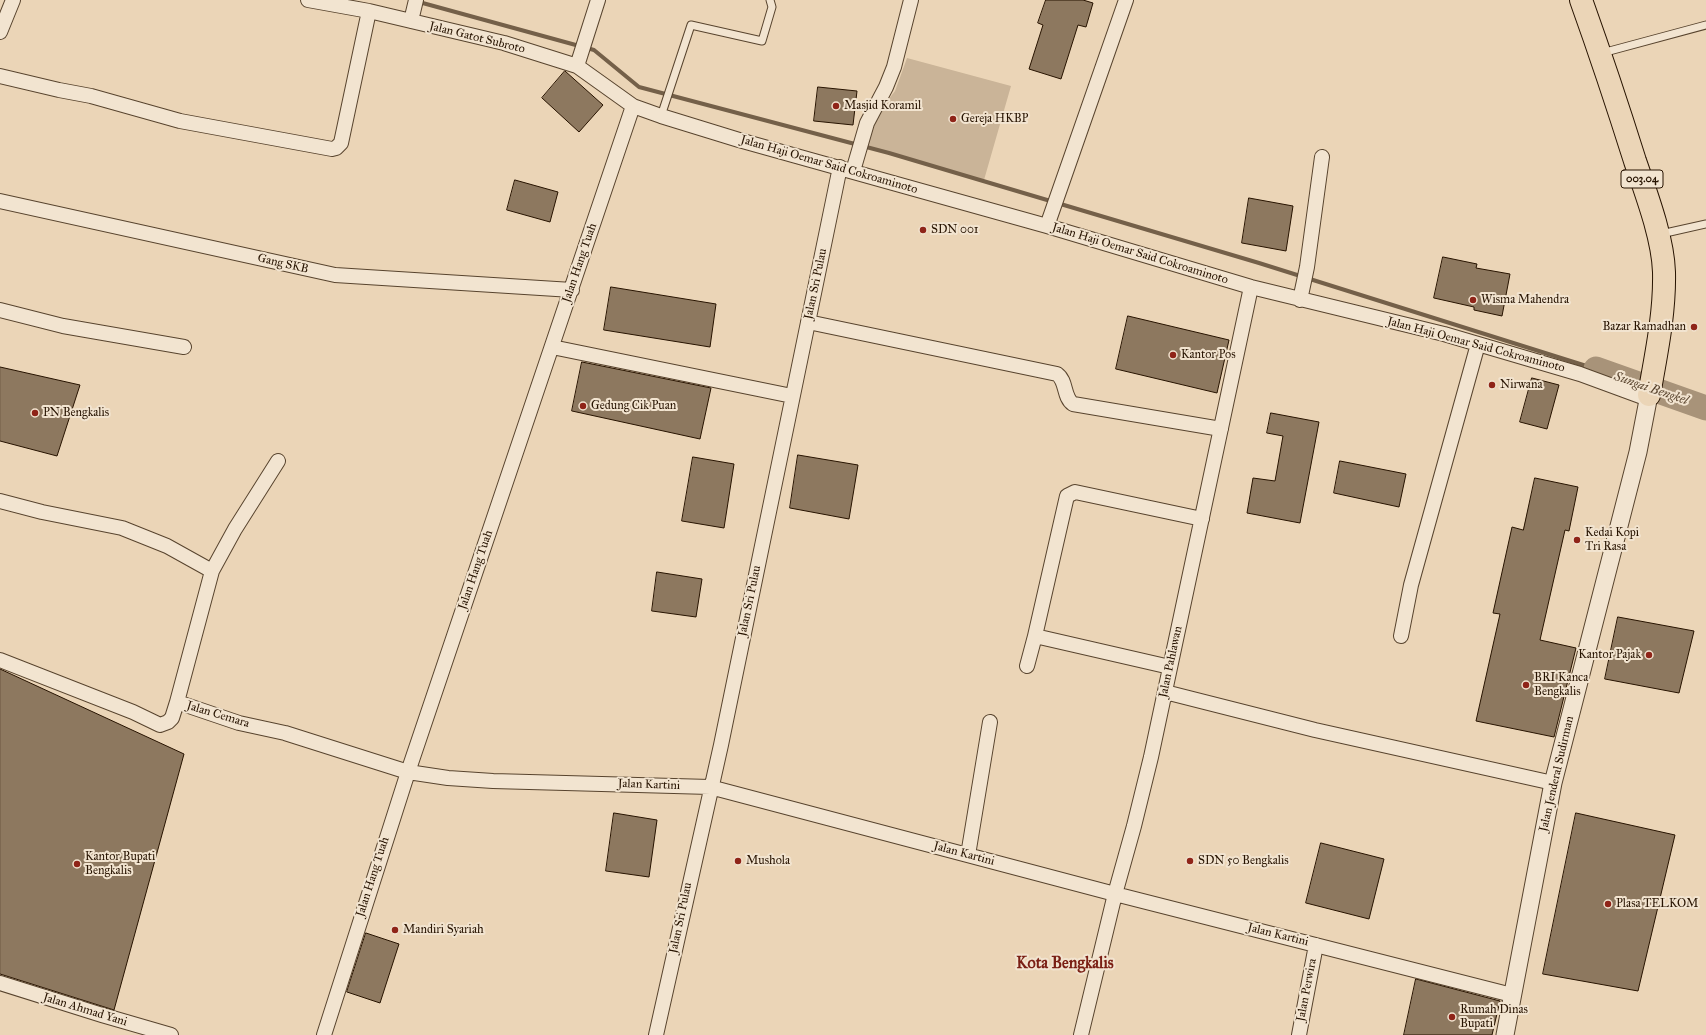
<!DOCTYPE html>
<html>
<head>
<meta charset="utf-8">
<style>
	body { margin:0 }
	canvas { display:block; background:#ebd5b7 }
</style>
</head>
<body>
<canvas width="1706" height="1035"></canvas>
<script>
const context = document.querySelector('canvas').getContext('2d');
context.lineJoin = 'round';
function fillPath(path, color) { context.fillStyle = color; context.fill(path, 'evenodd'); }
function trace(path, color, width, dash) { context.strokeStyle = color; context.lineWidth = width; context.lineCap = dash ? 'butt' : 'round'; context.setLineDash(dash || []); context.stroke(path); }
function label(font, color, halo, rows, align = 'center') {
  context.font = font + ' "IM FELL Great Primer",serif'; context.lineWidth = 4; context.setLineDash([]); context.textBaseline = 'middle'; context.strokeStyle = halo; context.fillStyle = color; for (const [text, x, y, turn = 0] of rows) {
    context.save(); context.translate(x, y); context.rotate((+turn || 0) * Math.PI / 180); context.textAlign = isNaN(turn) ? turn : align; if (halo) context.strokeText(text, 0, 0); context.fillText(text, 0, 0); context.restore();
  }
}
fillPath(new Path2D(`
	M907 58 1011 86 984 180 866 147 871 122 895 91Z`), '#cab498');
trace(new Path2D(`
	M419 2 594 50 639 87 889 153 1259 263 1596 369`), '#746049', 4);
trace(new Path2D(`
	M1596 369 1706 408`), '#a89379', 25);
const building = new Path2D(`
	M1046 0H1083L1093 3 1086 27 1078 25 1061 79 1029 69 1043 25 1038 23Z
	M565 71 603 105 579 132 542 98Z
	M818 87 857 91 853 125 814 121Z
	M515 180 558 192 550 222 507 210Z
	M1249 198 1293 206 1286 251 1242 243Z
	M1443 257 1477 264 1476 268 1510 274 1502 316 1474 310V307L1434 298Z
	M611 287 716 304 710 347 604 330Z
	M1128 316 1229 340 1217 393 1116 369Z
	M582 362 711 388 700 439 572 411Z
	M0 367 80 385 57 456 0 441Z
	M1532 378 1559 385 1547 429 1520 422Z
	M1271 413 1319 422 1300 523 1247 513 1253 478 1275 481 1283 436 1267 433Z
	M798 455 858 465 849 519 790 508Z
	M693 457 734 464 724 528 682 521Z
	M1340 461 1406 474 1399 507 1334 493Z
	M1535 478 1578 487 1569 531 1565 530 1540 640 1576 648 1554 737 1476 721 1500 614 1493 613 1512 527 1523 530Z
	M657 572 702 579 696 617 652 611Z
	M1618 617 1694 631 1679 693 1605 679Z
	M0 669 184 754 114 1010 0 974Z
	M614 813 657 820 649 877 606 871Z
	M1576 813 1675 835 1638 991 1543 974Z
	M1321 843 1384 859 1369 919 1306 903Z
	M366 933 399 944 380 1003 347 992Z
	M1416 979 1500 1001 1492 1035H1404Z`);
fillPath(building, '#8d785f');
trace(building, '#271300', 1);
const service = new Path2D(`
	M1602 53 1706 25
	M661 116 691 25 762 41 772 7 770 0
	M1661 234 1706 224`);
const minor = new Path2D(`
	M308 0 369 11 504 43 577 66 633 106 661 116 739 140 1047 226 1251 287 1444 334 1580 374 1648 399
	M411 21 416 0
	M0 32 13 0
	M577 66 598 0
	M0 76 59 90 91 96 180 121 332 149 336 148 341 143 369 11
	M853 171 867 123 886 87 894 67 911 0
	M0 201 335 275 572 290
	M1047 226 1126 0
	M1300 300 1307 267 1322 157
	M0 310 63 326 184 347
	M808 322 1057 374C1067 381 1063 397 1073 404L1221 429
	M552 347 792 396
	M0 501 42 512 122 528 167 546 212 571
	M1401 636 1411 585 1478 344
	M0 660 133 712 160 725 168 722 172 718 177 702 239 723 285 733 408 772 448 778 493 781 710 787 1115 894 1512 995
	M1027 666 1035 636
	M1170 667 1035 636 1067 496 1075 492 1202 519
	M1165 692 1315 730 1553 783
	M177 702 212 571 235 529 278 461
	M968 855 990 722
	M0 983 102 1015 171 1035
	M324 1035 408 772 633 106
	M656 1035 721 745 840 167
	M1081 1035 1115 894 1134 826 1151 757 1251 287
	M1299 1035 1316 945`);
const tertiary = new Path2D(`
	M1505 1035 1553 783 1638 452 1649 395`);
const primary = new Path2D(`
	M1581 0C1600 53 1618 107 1635 161 1646 193 1663 238 1664 272 1665 313 1656 355 1649 395`);
trace(service, '#58442e', 9);
trace(minor, '#58442e', 16);
trace(tertiary, '#58442e', 19);
trace(primary, '#271300', 24);
trace(service, '#f2e4d0', 7);
trace(minor, '#f2e4d0', 14);
trace(tertiary, '#f2e4d0', 17);
trace(primary, '#ebd5b7', 22);
for (const [x, y, r, color] of [
	[836,106,4,"#8f2418"],
	[953,119,4,"#8f2418"],
	[923,230,4,"#8f2418"],
	[1473,300,4,"#8f2418"],
	[1694,327,4,"#8f2418"],
	[1173,355,4,"#8f2418"],
	[1492,385,4,"#8f2418"],
	[583,406,4,"#8f2418"],
	[35,413,4,"#8f2418"],
	[1577,540,4,"#8f2418"],
	[1649,655,4,"#8f2418"],
	[1526,685,4,"#8f2418"],
	[738,861,4,"#8f2418"],
	[1190,861,4,"#8f2418"],
	[77,864,4,"#8f2418"],
	[1608,904,4,"#8f2418"],
	[395,930,4,"#8f2418"],
	[1452,1017,4,"#8f2418"]
]) { const dot = new Path2D(); dot.arc(x, y, r, 0, 2 * Math.PI); context.fillStyle = color; context.fill(dot); trace(dot, '#f2e4d0', 1.5); }
for (const [x, y, w] of [
	[1642,179,42]
]) { const box = new Path2D(); box.roundRect(x - w / 2, y - 9, w, 18, 3); context.fillStyle = '#f2e4d0'; context.fill(box); trace(box, '#271300', 1); }
label('bold 11px', '#271300', null, [
	["003.04",1642,179]
]);
label('12px', '#271300', '#f2e4d0', [
	["Jalan Gatot Subroto",477,38,14],
	["Jalan Haji Oemar Said Cokroaminoto",829,165,16],
	["Jalan Haji Oemar Said Cokroaminoto",1140,254,17],
	["Jalan Hang Tuah",580,263,-71],
	["Gang SKB",283,264,13],
	["Jalan Sri Pulau",816,284,-78],
	["Jalan Haji Oemar Said Cokroaminoto",1476,345,15],
	["Jalan Hang Tuah",476,570,-71],
	["Jalan Sri Pulau",750,601,-78],
	["Jalan Pahlawan",1171,662,-78],
	["Jalan Cemara",218,715,17],
	["Jalan Jenderal Sudirman",1557,774,-77],
	["Jalan Kartini",649,785,2],
	["Jalan Kartini",964,854,15],
	["Jalan Hang Tuah",373,877,-72],
	["Jalan Sri Pulau",681,918,-78],
	["Jalan Kartini",1278,935,14],
	["Jalan Perwira",1307,990,-79],
	["Jalan Ahmad Yani",85,1010,17]
]);
label('12px', '#271300', '#f2e4d0', [
	["Masjid Koramil",844,106],
	["Gereja HKBP",961,119],
	["SDN 001",931,230],
	["Wisma Mahendra",1481,300],
	["Bazar Ramadhan",1686,327,"right"],
	["Kantor Pos",1181,355],
	["Nirwana",1500,385],
	["Gedung Cik Puan",591,406],
	["PN Bengkalis",43,413],
	["Kedai Kopi",1585,533],
	["Tri Rasa",1585,547],
	["Kantor Pajak",1641,655,"right"],
	["BRI Kanca",1534,678],
	["Bengkalis",1534,692],
	["Kantor Bupati",85,857],
	["Bengkalis",85,871],
	["Mushola",746,861],
	["SDN 50 Bengkalis",1198,861],
	["Plasa TELKOM",1616,904],
	["Mandiri Syariah",403,930],
	["Rumah Dinas",1460,1010],
	["Bupati",1460,1024]
], 'left');
label('italic 13px', '#5b4630', '#f2e4d0', [
	["Sungai Bengkel",1651,389,19]
]);
label('bold 16px', '#7a1f14', '#f2e4d0', [
	["Kota Bengkalis",1065,964]
]);
</script>
</body>
</html>
